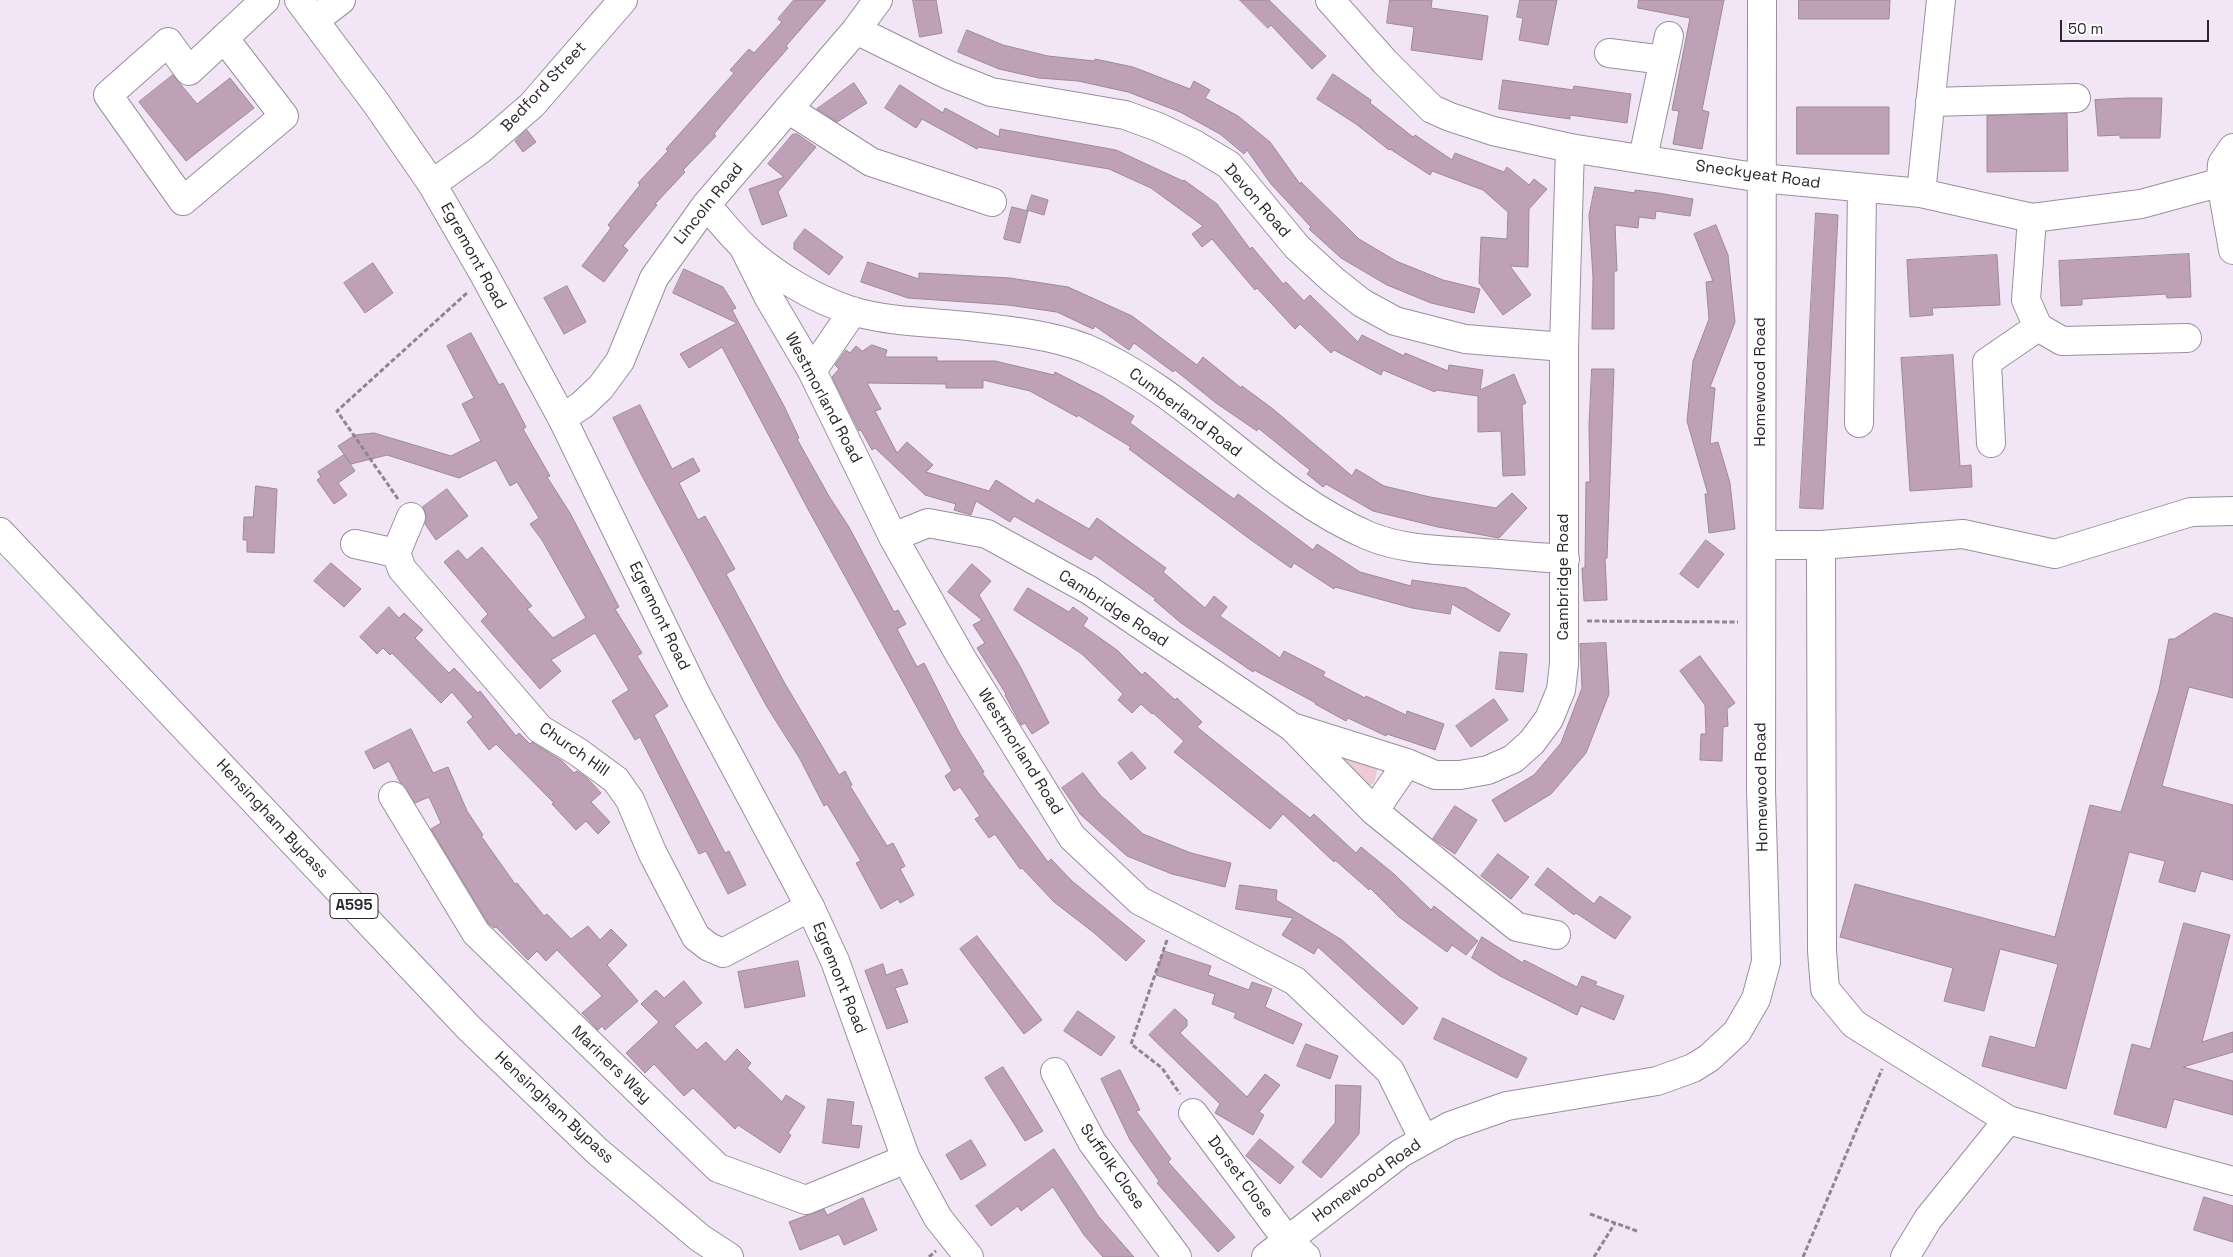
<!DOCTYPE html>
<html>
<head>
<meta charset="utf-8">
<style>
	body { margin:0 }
	#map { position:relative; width:2233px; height:1257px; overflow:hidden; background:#f2e5f6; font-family:"Space Grotesk",sans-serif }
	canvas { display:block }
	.scale { position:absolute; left:2060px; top:20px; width:149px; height:22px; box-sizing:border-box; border:2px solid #2b262d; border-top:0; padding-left:6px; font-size:15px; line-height:18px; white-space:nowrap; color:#2b262d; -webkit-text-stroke:4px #fff; paint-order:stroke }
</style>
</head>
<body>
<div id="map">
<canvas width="2233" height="1257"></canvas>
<div class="scale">50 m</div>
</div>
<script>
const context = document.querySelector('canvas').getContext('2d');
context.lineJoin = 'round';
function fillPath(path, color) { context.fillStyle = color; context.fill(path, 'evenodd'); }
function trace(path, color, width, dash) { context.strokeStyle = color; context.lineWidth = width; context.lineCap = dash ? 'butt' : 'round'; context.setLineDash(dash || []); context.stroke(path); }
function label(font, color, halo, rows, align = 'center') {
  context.font = font + ' "Space Grotesk",sans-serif'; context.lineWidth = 4; context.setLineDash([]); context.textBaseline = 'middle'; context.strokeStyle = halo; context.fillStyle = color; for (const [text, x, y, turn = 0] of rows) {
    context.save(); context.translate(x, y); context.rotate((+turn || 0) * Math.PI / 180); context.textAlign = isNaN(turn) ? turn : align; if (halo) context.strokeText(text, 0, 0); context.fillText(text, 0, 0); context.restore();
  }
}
fillPath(new Path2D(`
	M1320 744 1378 766 1374 783 1364 789Z`), '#eccad6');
const building = new Path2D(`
	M794 0H826L786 46 788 48 746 96 714 134 716 136 683 170 685 172 655 204 657 205 623 246 628 250 604 282 582 266 611 228 608 225 640 185 638 183 668 151 666 149 734 73 730 70 749 49 754 53 782 22 778 19Z
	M913 0H936L942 33 920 37Z
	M1240 0H1269L1326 56 1312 69 1271 25 1268 28Z
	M1390 0H1432L1431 8 1488 16 1482 60 1411 50 1414 27 1387 23Z
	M1520 0H1557L1548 45 1519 40 1523 18 1517 17Z
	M1639 0H1724L1702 110 1709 112 1702 149 1673 144 1679 111 1672 110 1690 18 1638 8Z
	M1799 0H1890L1889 19H1799Z
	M967 30 1003 45 1048 56 1094 61 1095 59 1133 67 1190 89 1194 81 1210 90 1205 98 1238 116 1270 142 1300 184 1301 182 1359 239 1396 261 1443 280 1480 289 1474 313 1431 303 1387 285 1341 258 1309 229 1311 227 1271 184 1247 150 1244 154 1220 134 1180 112 1128 92 1078 81 1039 78 999 69 958 52Z
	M1333 74 1371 100 1370 103 1413 137 1415 135 1452 160 1455 153 1504 172 1507 167 1529 185 1534 179 1547 189 1529 209 1528 267 1510 266 1531 295 1503 315 1479 283 1481 237 1507 239 1508 212 1483 190 1432 171 1430 175 1390 149 1389 150 1356 124 1317 99Z
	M173 75 197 104 230 78 254 108 186 161 139 102Z
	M1503 80 1573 90 1574 86 1631 94 1627 123 1570 115V119L1499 109Z
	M854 83 867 103 837 122 817 109Z
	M900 85 943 113 945 108 999 137 1000 129 1116 150 1183 181 1184 180 1217 204 1250 249 1252 247 1283 284 1286 282 1304 301 1310 295 1358 342 1362 335 1404 356 1405 353 1448 371 1449 365 1483 370 1480 390 1514 374 1526 403 1522 405 1525 475 1503 476 1501 431 1478 432V396L1436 390 1435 392 1383 370 1381 375 1334 350 1331 353 1300 324 1295 329 1257 288 1255 290 1212 239 1202 247 1192 234 1203 226 1151 188 1109 169 978 147 977 149 922 119 916 128 885 108Z
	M2128 98H2162L2160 138H2120V135L2098 136 2095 100Z
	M1797 107H1889V154H1797Z
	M2067 114 2068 171 1987 172V116Z
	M527 130 536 142 523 152 515 141Z
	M793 134H797L816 147 778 192 787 216 762 225 749 189 784 177 768 164Z
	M1595 187 1635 193V190L1658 193 1693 199 1690 216 1656 211 1655 219 1639 217 1638 228 1615 225 1617 271H1614V329H1592L1593 277 1589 216Z
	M1032 195 1048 200 1044 215 1027 210Z
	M1012 207 1028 211 1020 243 1004 239Z
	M1816 213 1838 215 1823 509 1800 508Z
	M1716 225 1728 255 1735 322 1710 387 1715 388 1710 444 1718 442 1730 483 1735 529 1709 533 1705 494H1708L1687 421 1693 361 1709 319 1706 282 1713 281 1694 234Z
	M805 229 843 257 829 275 794 249V243Z
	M2189 254 2191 297 2167 298 2166 294 2082 299V305L2061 306 2059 261Z
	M1997 255 2000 305 1932 308 1933 315 1910 317 1907 260Z
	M868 262 919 279V273L1010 278 1068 287 1132 316 1197 365 1203 357 1241 388 1242 386 1273 409 1352 476 1356 469 1384 486 1430 497 1496 508 1512 493 1527 508 1499 538 1438 527 1373 511 1326 484 1323 487 1307 474 1310 470 1258 428 1257 431 1216 403 1175 370 1173 372 1134 343 1129 350 1095 326 1093 329 1057 312 1008 305 908 298 861 282Z
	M373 263 393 293 365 313 344 283Z
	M684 269 723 287 736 308 732 310 784 406 799 438 797 439 830 498 849 527 894 612 898 610 906 624 897 629 917 667 924 663 959 732 984 772 982 773 1048 862 1051 859 1072 881 1145 941 1126 961 1093 932 1054 902 1022 868 1020 869 995 834 989 838 975 819 980 816 960 787 954 791 945 776 952 771 809 511 722 347 689 368 680 354 737 323 673 293Z
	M567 286 586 322 564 334 544 298Z
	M471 333 499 385 503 383 526 427 523 429 550 476 547 477 570 513 619 607 615 609 642 653 637 656 668 706 654 715 725 853 729 851 746 885 728 894 706 851 699 854 640 737 635 740 612 701 629 690 595 633 551 660 561 671 540 689 481 621 488 614 444 562 458 550 467 560 482 547 532 606 527 609 553 638 586 618 542 540 530 524 539 518 517 482 510 486 496 460 459 478 387 455 351 464 338 446 355 435 374 433 451 456 481 441 462 404 474 398 447 346Z
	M872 345 887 350 885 357H937V361H995L1054 375 1055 372 1102 396 1134 416 1130 423 1234 499 1238 494 1313 550 1317 544 1360 572 1411 586 1412 580 1466 588 1510 614 1499 632 1452 604 1450 614 1412 608 1335 587 1334 589 1294 563 1291 568 1251 540 1129 449 1131 447 1078 415 1077 417 1030 391 983 380V388H946V384L867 383 881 409 875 411 897 453 907 442 933 465 926 472 989 491 996 480 1034 504 1037 499 1089 529 1097 518 1166 568 1163 572 1205 608 1214 596 1227 607 1220 616 1280 658 1284 651 1325 672 1323 676 1365 698 1366 696 1406 715 1407 711 1444 724 1435 750 1387 734 1386 736 1348 718 1346 721 1315 704 1316 703 1254 670 1253 672 1181 623 1154 600 1156 599 1095 555 1091 560 1014 516 1010 522 976 501 971 515 954 510 956 504 925 495 875 448 872 450 861 430 859 431 832 377 839 369 835 365 846 350 850 353 856 346 862 351Z
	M1953 355 1960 466 1971 465 1972 487 1910 491 1901 358Z
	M1592 369H1614L1607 558H1605L1607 600 1584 601 1582 568H1585L1586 482H1590L1589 426Z
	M640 405 672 469 693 458 700 471 679 483 698 520 705 516 735 569 726 574 784 682 839 775 845 771 852 785 850 786 887 846 893 843 905 866 900 869 914 895 900 903 898 899 881 909 856 863 861 861 827 804 824 806 800 759 767 707 641 474 613 418Z
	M344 455 355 471 338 483 347 495 334 504 317 480 321 477 318 472Z
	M256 486 277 489 274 553 247 552V540H243L244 517H253Z
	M447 489 468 516 436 540 425 524 426 515 423 507Z
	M1706 540 1724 554 1698 588 1680 574Z
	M331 563 361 589 344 607 314 581Z
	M972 564 991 581 979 595 1021 668 1049 723 1032 734 1025 723 1021 725 1005 695 1006 694 977 648 985 643 973 625 982 620 948 592Z
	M1028 588 1069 612 1073 607 1088 618 1083 626 1117 650 1142 675 1145 672 1175 700 1177 698 1202 722 1197 727 1310 818 1314 814 1356 853 1361 847 1394 874 1431 910 1434 906 1478 941 1466 955 1452 945 1447 952 1399 917 1370 888 1369 890 1335 860 1334 862 1283 814 1270 829 1174 752 1184 741 1153 713 1152 714 1141 704 1132 713 1118 700 1123 694 1082 654 1014 610Z
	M389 607 399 618 404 613 423 630 415 638 449 673 454 668 478 693 480 691 516 736 519 733 530 744 532 742 562 761 574 773 577 771 587 778 601 793 591 802 610 822 598 834 586 821 576 830 552 804 554 803 496 744 489 750 467 722 473 717 452 692 441 703 392 653 390 655 383 648 377 654 360 637Z
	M2215 613 2233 618V698L2189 687 2162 786 2233 805V880L2201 871 2195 892 2159 882 2165 861 2129 852 2066 1089 1982 1066 1990 1036 2035 1048 2058 964 2000 949 1984 1011 1944 1001 1953 968 1840 937 1855 884 2055 937 2090 805 2121 812 2159 690 2169 639H2174Z
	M1606 643 1609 694 1586 753 1551 794 1505 822 1492 800 1534 775 1561 743 1582 688 1580 644Z
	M1500 652 1527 654 1523 692 1496 689Z
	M1700 656 1735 703 1727 709 1728 726 1723 727 1722 761 1700 760 1701 734H1706L1705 705 1680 671Z
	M1494 699 1508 720 1471 747 1456 726Z
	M411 729 433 773 448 767 467 811 483 835 481 836 515 884 517 883 544 916 547 914 571 939 588 926 600 940 611 929 627 945 607 965 638 1001 605 1030 602 1026 598 1030 582 1013 602 996 557 950 546 961 537 951 528 960 496 927 494 928 488 923 431 829 441 823 429 797 415 803 400 782 389 761 374 769 365 752Z
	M1132 752 1146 768 1131 780 1118 763Z
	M1083 773 1100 795 1143 834 1191 853 1231 863 1225 887 1172 874 1127 856 1081 815 1062 788Z
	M1455 806 1477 820 1455 854 1433 839Z
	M1498 854 1529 877 1511 899 1481 876Z
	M1548 868 1594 904 1600 896 1631 917 1615 939 1576 913 1574 915 1535 885Z
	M1240 885 1277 890 1276 900 1342 940 1418 1008 1403 1025 1318 947 1314 954 1282 935 1293 918 1236 909Z
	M2184 923 2230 935 2202 1042 2233 1032V1052L2183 1067 2233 1081V1115L2174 1099 2166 1128 2114 1114 2132 1044 2150 1049Z
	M977 936 1042 1020 1024 1034 960 949Z
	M1482 937 1523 963 1524 960 1577 987 1582 976 1597 982 1595 985 1624 996 1614 1020 1581 1006 1577 1015 1500 976 1472 958Z
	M1164 951 1211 966 1208 975 1249 990 1252 982 1272 989 1265 1007 1302 1024 1293 1044 1234 1018 1236 1013 1212 1004 1215 994 1156 975Z
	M798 961 805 996 745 1008 738 972Z
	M883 964 886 975 902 969 908 984 895 988 908 1022 887 1029 865 971Z
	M684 981 702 1003 674 1026 697 1050 706 1042 725 1062 737 1049 751 1063 747 1068 782 1102 786 1095 805 1107 788 1133 791 1135 780 1153 738 1125 735 1129 693 1088 684 1096 654 1064 645 1073 626 1053 659 1022 641 1004 656 990 664 998Z
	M1175 1009 1187 1020V1026L1180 1033 1247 1097 1265 1074 1280 1085 1259 1112 1264 1115 1253 1135 1215 1113 1220 1104 1149 1035Z
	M1078 1011 1115 1037 1101 1056 1064 1031Z
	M1443 1018 1527 1058 1517 1078 1434 1039Z
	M1306 1044 1338 1056 1330 1079 1297 1066Z
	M1003 1067 1043 1131 1025 1141 985 1078Z
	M1120 1070 1140 1110 1136 1111 1171 1159 1168 1162 1235 1237 1218 1252 1157 1183 1159 1181 1130 1140 1101 1079Z
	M1336 1085 1361 1086 1359 1134 1321 1178 1302 1162 1335 1123Z
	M828 1099 854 1102 851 1125 862 1126 859 1148 823 1143Z
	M1260 1139 1294 1167 1280 1184 1246 1156Z
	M971 1140 986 1165 961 1180 946 1155Z
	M1054 1149 1099 1217 1134 1257H1103L1084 1235 1053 1187 1021 1211 1018 1206 991 1226 976 1206Z
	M2204 1197 2233 1206V1242L2194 1230Z
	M863 1198 877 1230 844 1245 839 1234 800 1250 789 1222 824 1209 827 1215Z`);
fillPath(building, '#bfa1b7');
trace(building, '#9c8a97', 1);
const minor = new Path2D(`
	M1330 0 1385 62 1432 109 1450 117 1493 131 1570 148 1761 178 1921 193 2032 218 2141 204 2233 179
	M315 20 341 0
	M856 30 948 75 991 92 1125 115 1158 127 1194 144 1229 165 1297 247 1333 280 1362 303 1395 321 1465 339 1564 347
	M224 38 284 116 183 201 108 95 168 42 189 71 265 0
	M1609 53 1664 60
	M1930 102 2076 98
	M788 109 871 162 992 202
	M2233 148 2222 164 2221 182 2233 250
	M1643 158 1669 36
	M432 184 481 149 532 105 623 0
	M1921 193 1941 0
	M706 205C719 219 731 235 745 248 774 275 814 299 852 311 892 323 936 322 976 327 1013 331 1050 335 1085 348 1191 392 1263 491 1369 536 1401 549 1435 550 1469 552 1501 554 1533 557 1565 559
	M2032 218 2026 300 2038 327 2062 341 2187 338
	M744 248 769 298 812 371 893 537 961 657 1072 837 1140 901 1295 981 1390 1071 1424 1140
	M812 371 853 311
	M562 418 582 405 601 387 620 361 654 278 706 205 856 30 878 0
	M1859 423 1862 188
	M1991 443 1987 362 2038 327
	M2233 511 2191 512 2055 554 1963 534 1821 545 1822 951 1825 989 1854 1024 2008 1120 2233 1181
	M411 517 396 553 402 569 540 729 578 752 616 780 630 800 652 852 696 937 709 947 723 953 810 907
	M893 537 928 523 987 534 1089 590 1292 727 1407 763 1435 775H1460L1488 770 1513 759 1532 742 1549 719 1561 690 1564 664V347L1570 148
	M355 544 396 553
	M1762 545H1821
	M1294 729 1374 811 1517 927 1556 935
	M393 796 476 933 718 1168 806 1200 906 1159
	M1374 811 1407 763
	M1055 1072 1092 1142 1177 1257
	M1193 1113 1287 1240 1306 1257
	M1266 1257 1401 1153 1450 1126 1507 1106 1657 1081 1693 1068 1709 1058 1737 1032 1756 999 1766 962 1761 790 1762 0
	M1905 1257 1928 1219 2008 1120`);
const major = new Path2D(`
	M299 0 376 103 432 184 485 276 562 418 696 694 810 907 835 961 906 1159 938 1218 969 1257`);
const highway = new Path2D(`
	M0 532 469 1028 597 1151 700 1238 729 1257`);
trace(minor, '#9a8f9f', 30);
trace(major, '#9a8f9f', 30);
trace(highway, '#9a8f9f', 30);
trace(new Path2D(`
	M398 499 337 411 468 292
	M1587 621 1738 622
	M1167 940 1131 1044 1162 1068 1180 1094
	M1590 1214 1637 1231
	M929 1257 936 1251
	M1594 1257 1615 1223
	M1803 1257 1882 1069`), '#8e8591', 3, [5, 2.5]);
trace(minor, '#fff', 28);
trace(major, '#fff', 28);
trace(highway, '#fff', 28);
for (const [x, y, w] of [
	[354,906,48]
]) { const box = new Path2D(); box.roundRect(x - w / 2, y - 12.5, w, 25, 4); context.fillStyle = '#fff'; context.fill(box); trace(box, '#2b262d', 1); }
label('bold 15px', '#2b262d', null, [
	["A595",354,906]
]);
label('16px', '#2b262d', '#fff', [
	["Bedford Street",544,87,-47],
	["Sneckyeat Road",1758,175,8],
	["Devon Road",1257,201,49],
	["Lincoln Road",709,204,-51],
	["Egremont Road",473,256,61],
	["Homewood Road",1761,382,-90],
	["Westmorland Road",823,398,62],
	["Cumberland Road",1185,413,37],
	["Cambridge Road",1564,577,-90],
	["Cambridge Road",1113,609,33],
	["Egremont Road",659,616,64],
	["Church Hill",574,750,35],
	["Westmorland Road",1020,752,58],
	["Homewood Road",1762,787,-91],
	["Hensingham Bypass",272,819,47],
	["Egremont Road",839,978,68],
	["Mariners Way",611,1065,44],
	["Hensingham Bypass",554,1108,43],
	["Suffolk Close",1112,1167,55],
	["Dorset Close",1240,1177,53],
	["Homewood Road",1367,1181,-36]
]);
</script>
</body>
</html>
